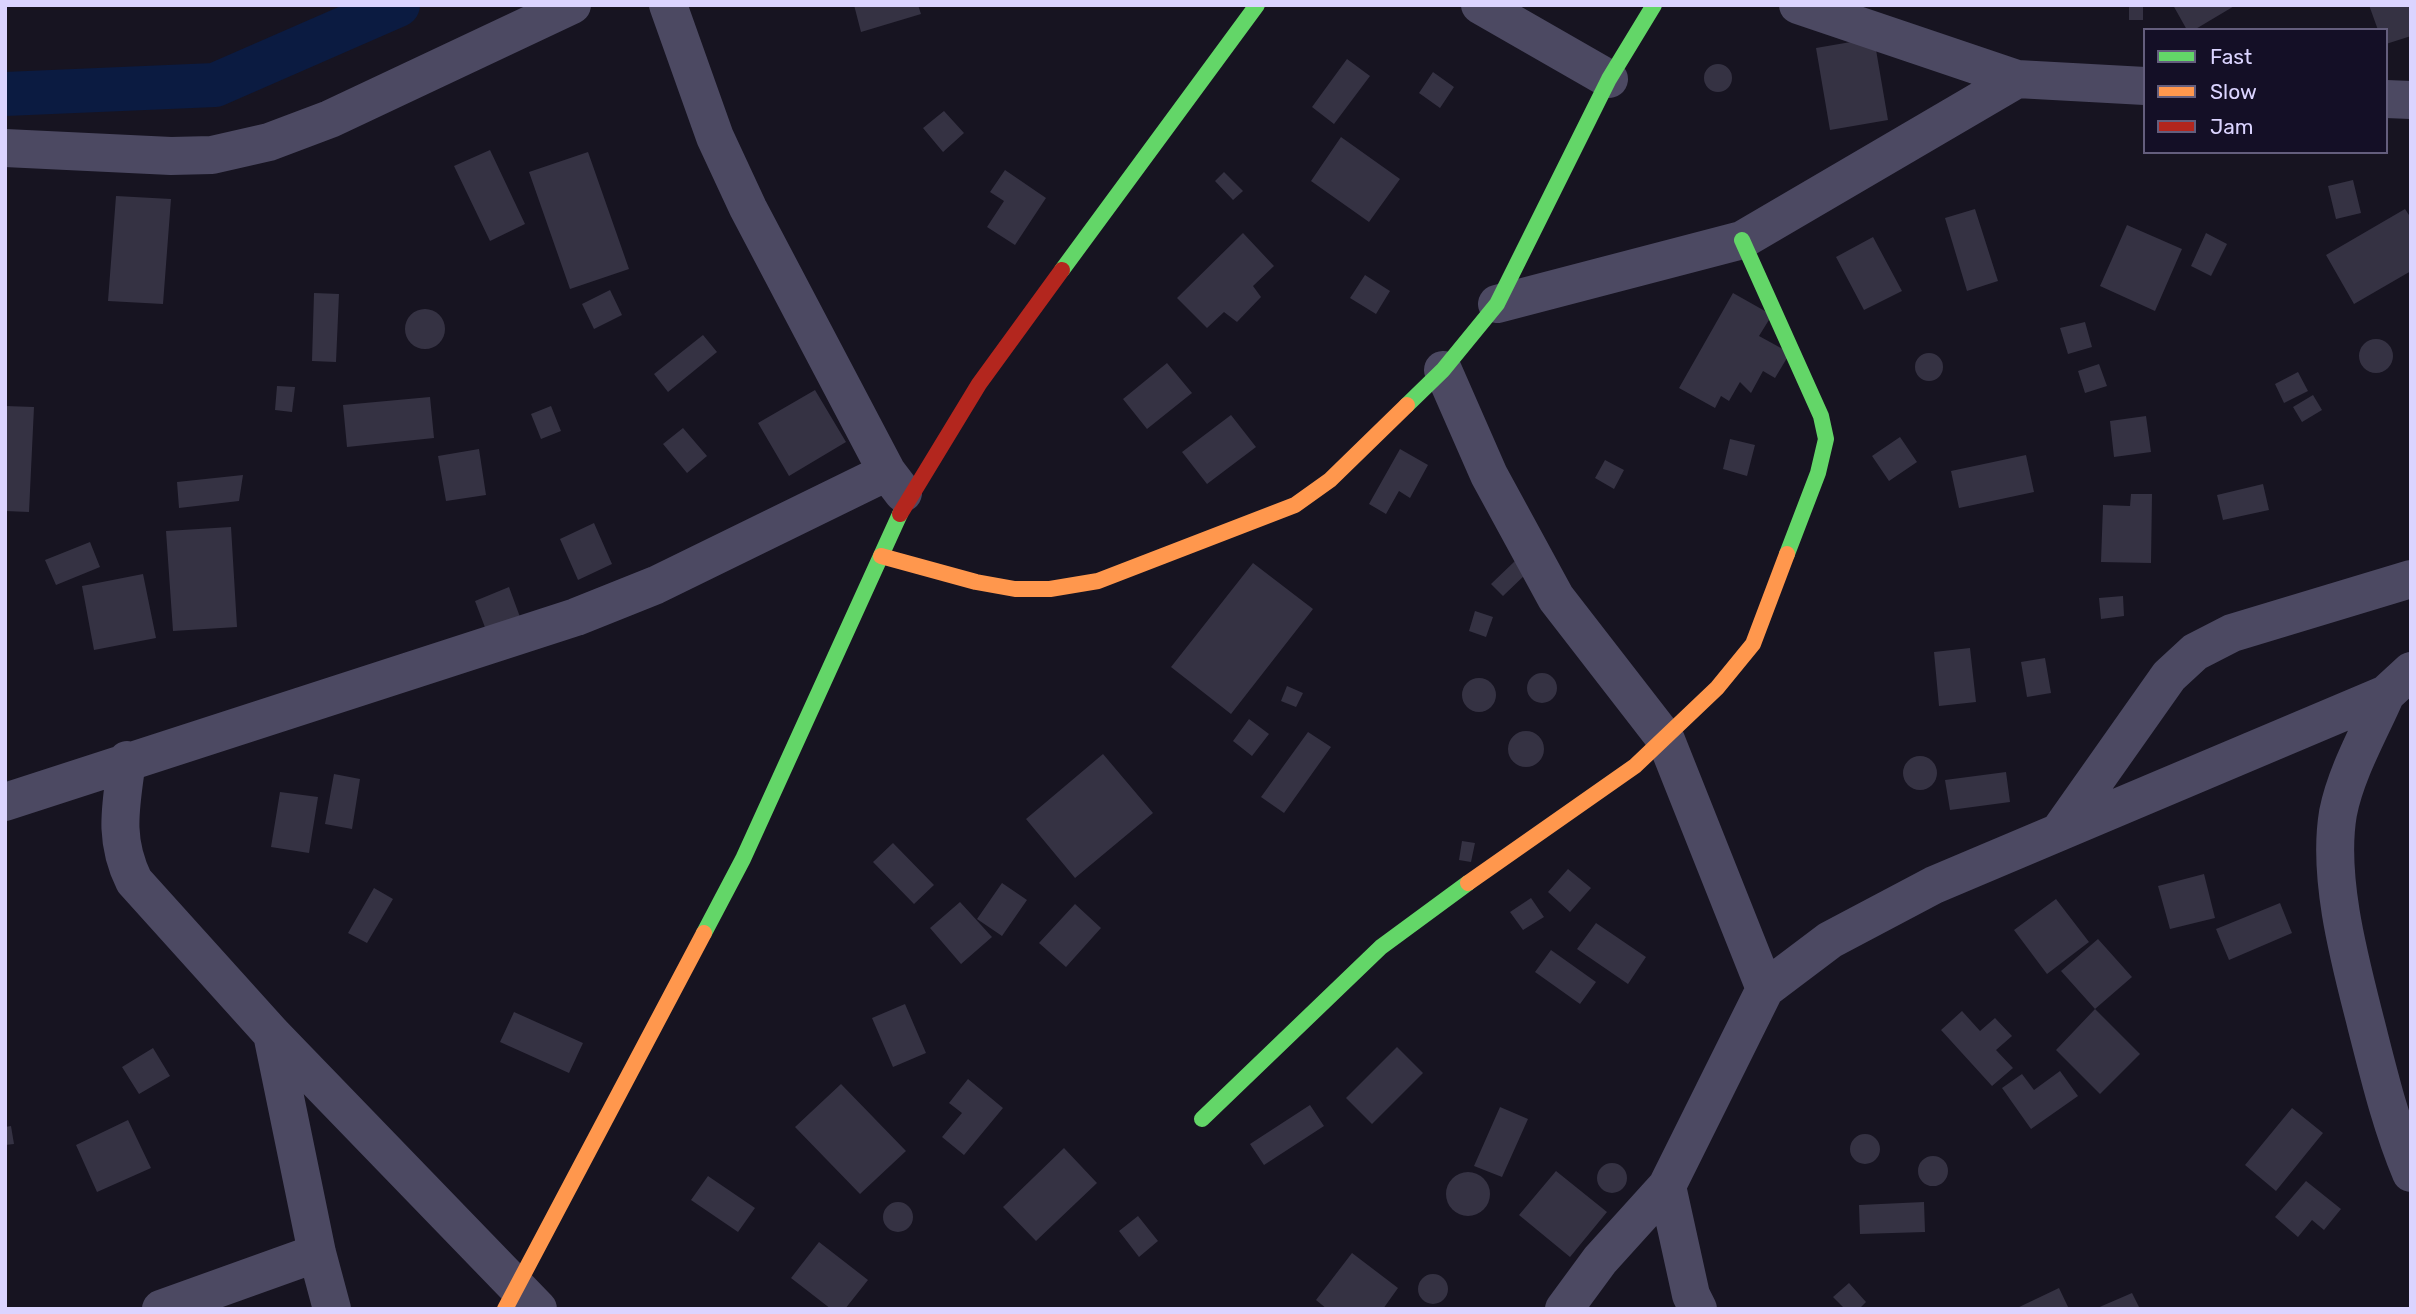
<!DOCTYPE html>
<html>
<head>
<meta charset="utf-8">
<style>
	body { margin:0 }
	#map { position:relative; width:2416px; height:1314px; overflow:hidden; background:#171421; font-family:Rubik,sans-serif }
	canvas { display:block }
	.frame { position:absolute; inset:0; border:7px solid #dbd4ff; pointer-events:none }
	.legend { position:absolute; left:2143px; top:28px; width:245px; height:126px; box-sizing:border-box; background:#140f26; border:2px solid #645e7d; margin:0; padding:9px 12px; list-style:none; font-size:21px; color:#dbd4ff }
	.legend li { display:flex; align-items:center; gap:14px; height:35px }
	.legend b { width:35px; border:2px solid #645e7d }
</style>
</head>
<body>
<div id="map">
<canvas width="2416" height="1314"></canvas>
<div class="frame"></div>
<ul class="legend">
<li><b style="height:9px;background:#63d668"></b>Fast</li>
<li><b style="height:9px;background:#ff974d"></b>Slow</li>
<li><b style="height:9px;background:#b3261e"></b>Jam</li>
</ul>
</div>
<script>
const context = document.querySelector('canvas').getContext('2d');
context.lineJoin = 'round';
function trace(path, color, width, dash) { context.strokeStyle = color; context.lineWidth = width; context.lineCap = dash ? 'butt' : 'round'; context.setLineDash(dash || []); context.stroke(path); }
function fillPath(path, color) { context.fillStyle = color; context.fill(path, 'evenodd'); }
trace(new Path2D(`
	M5 94 215 85 398 5`), '#0b1b41', 44);
fillPath(new Path2D(`
	M854 5H918L921 14 861 32Z
	M2129 5H2143V20H2129Z
	M2173 5H2236L2194 30H2187Z
	M2369 5H2411V36L2386 44V30H2378Z
	M1874 38 1888 120 1830 130 1816 48Z
	M1347 59 1370 76 1334 124 1312 107Z
	M1704 78a14 14 0 1 1 28 0a14 14 0 1 1-28 0Z
	M1433 72 1454 87 1440 108 1419 93Z
	M944 111 964 133 943 152 923 128Z
	M1341 137 1400 179 1369 222 1311 181Z
	M490 150 525 224 490 241 454 166Z
	M588 152 629 269 570 289 529 172Z
	M1005 170 1046 198 1015 245 987 227 1004 201 990 192Z
	M1224 172 1243 191 1233 200 1215 181Z
	M2353 180 2361 213 2336 219 2328 186Z
	M116 196 171 199 163 304 108 301Z
	M1975 209 1998 281 1967 291 1945 218Z
	M2405 209 2411 218V271L2354 304 2326 255Z
	M2127 225 2182 249 2155 311 2100 286Z
	M1243 233 1274 266 1253 286 1261 297 1237 322 1224 312 1207 328 1177 298Z
	M2206 233 2227 244 2211 276 2191 266Z
	M1873 237 1902 291 1864 310 1836 257Z
	M1365 275 1390 291 1376 314 1350 298Z
	M610 290 622 315 594 329 582 304Z
	M314 293 339 294 336 362 312 361Z
	M1733 293 1772 315 1759 336 1790 353 1775 378 1763 371 1751 393 1740 382 1729 401 1721 396 1715 408 1679 388Z
	M405 329a20 20 0 1 1 40 0a20 20 0 1 1-40 0Z
	M2085 322 2092 347 2068 354 2060 328Z
	M703 335 717 352 668 392 654 374Z
	M2359 356a17 17 0 1 1 34 0a17 17 0 1 1-34 0Z
	M1915 367a14 14 0 1 1 28 0a14 14 0 1 1-28 0Z
	M1167 363 1192 393 1147 429 1123 399Z
	M2099 364 2107 386 2085 393 2078 371Z
	M2298 372 2308 391 2284 403 2275 384Z
	M277 386 295 387 292 412 275 410Z
	M815 390 846 442 789 476 758 423Z
	M2313 395 2322 410 2302 422 2293 407Z
	M430 397 434 438 347 447 343 405Z
	M5 406 34 407 29 512 5 511Z
	M551 406 561 431 541 439 531 414Z
	M1231 415 1256 447 1207 484 1182 452Z
	M2146 416 2151 452 2114 457 2110 421Z
	M683 428 707 456 687 473 663 444Z
	M1900 437 1917 462 1889 481 1872 456Z
	M1730 439 1755 445 1747 476 1723 469Z
	M479 449 486 495 446 501 438 456Z
	M1400 449 1428 465 1410 498 1399 491 1386 514 1369 504Z
	M2026 455 2034 492 1959 508 1951 471Z
	M1605 460 1624 470 1614 489 1595 478Z
	M243 475 239 501 179 508 177 482Z
	M2263 484 2269 510 2223 520 2217 495Z
	M2131 494H2152L2151 563 2101 562 2103 505 2130 506Z
	M594 523 612 564 578 580 560 539Z
	M231 527 237 627 173 631 166 531Z
	M90 542 100 567 56 585 45 560Z
	M1515 561 1527 573 1503 596 1491 584Z
	M1253 563 1313 609 1231 714 1171 667Z
	M143 574 156 638 94 650 82 586Z
	M509 587 520 617 486 630 475 601Z
	M2123 596 2124 616 2101 619 2099 598Z
	M1475 611 1493 617 1486 637 1469 631Z
	M1970 648 1976 702 1939 706 1934 652Z
	M2045 658 2051 693 2027 697 2021 662Z
	M1527 688a15 15 0 1 1 30 0a15 15 0 1 1-30 0Z
	M1462 695a17 17 0 1 1 34 0a17 17 0 1 1-34 0Z
	M1287 686 1303 693 1296 707 1281 701Z
	M1249 719 1269 734 1252 756 1233 741Z
	M1508 749a18 18 0 1 1 36 0a18 18 0 1 1-36 0Z
	M1308 732 1331 747 1284 813 1261 797Z
	M1103 754 1153 813 1075 878 1026 819Z
	M1903 773a17 17 0 1 1 34 0a17 17 0 1 1-34 0Z
	M2006 772 2010 802 1950 810 1945 780Z
	M334 774 360 779 352 829 325 824Z
	M280 792 318 797 309 853 271 847Z
	M1462 841 1475 843 1471 862 1459 860Z
	M893 843 934 885 914 904 873 862Z
	M1568 869 1591 888 1570 912 1548 892Z
	M2204 874 2215 918 2170 929 2158 886Z
	M1002 883 1027 900 1002 936 977 919Z
	M374 888 393 899 367 943 348 933Z
	M1531 898 1544 917 1523 930 1510 912Z
	M2056 899 2089 942 2047 974 2014 930Z
	M960 902 992 937 961 964 930 928Z
	M2280 903 2292 933 2229 960 2216 929Z
	M1075 904 1101 928 1066 967 1039 943Z
	M1596 923 1646 957 1628 984 1577 949Z
	M2098 939 2132 977 2095 1009 2061 971Z
	M1551 950 1596 982 1580 1004 1535 972Z
	M905 1004 926 1053 893 1067 872 1018Z
	M2095 1009 2140 1054 2100 1094 2056 1050Z
	M1962 1011 1980 1031 1995 1018 2012 1036 1996 1050 2013 1068 1992 1086 1941 1030Z
	M514 1012 583 1043 569 1073 500 1042Z
	M1397 1047 1423 1073 1372 1124 1346 1098Z
	M153 1048 170 1076 139 1094 122 1067Z
	M2060 1071 2078 1096 2031 1129 2002 1088 2022 1074 2034 1090Z
	M968 1079 1003 1108 964 1155 942 1137 962 1113 949 1103Z
	M841 1084 906 1151 860 1194 795 1127Z
	M1310 1105 1324 1126 1264 1165 1250 1144Z
	M1500 1107 1528 1119 1502 1177 1474 1166Z
	M2292 1108 2323 1133 2276 1191 2245 1165Z
	M128 1120 151 1168 97 1192 76 1145Z
	M11 1126 14 1144 5 1145V1127Z
	M1850 1149a15 15 0 1 1 30 0a15 15 0 1 1-30 0Z
	M1064 1148 1097 1183 1036 1241 1003 1207Z
	M1918 1171a15 15 0 1 1 30 0a15 15 0 1 1-30 0Z
	M1597 1178a15 15 0 1 1 30 0a15 15 0 1 1-30 0Z
	M1556 1171 1607 1212 1570 1257 1519 1215Z
	M1446 1194a22 22 0 1 1 44 0a22 22 0 1 1-44 0Z
	M708 1176 755 1208 738 1232 691 1200Z
	M2306 1181 2341 1209 2324 1230 2312 1220 2298 1237 2275 1217Z
	M883 1217a15 15 0 1 1 30 0a15 15 0 1 1-30 0Z
	M1924 1202 1925 1232 1860 1234 1859 1205Z
	M1138 1216 1158 1241 1139 1257 1119 1231Z
	M819 1242 868 1280 845 1309H831L791 1278Z
	M1352 1253 1398 1288 1383 1309H1327L1316 1300Z
	M1418 1289a15 15 0 1 1 30 0a15 15 0 1 1-30 0Z
	M1849 1283 1866 1302 1859 1309H1845L1833 1297Z
	M2059 1288 2069 1309H2015Z
	M2132 1293 2140 1309H2095Z`), '#353243');
trace(new Path2D(`
	M668 5 715 137 748 208 887 472 903 493
	M1480 5 1609 79
	M1798 5 2017 79 2145 86
	M2386 99 2411 100
	M5 148 171 156 212 155 269 142 330 119 572 5
	M1497 304 1742 240 2017 79
	M1443 370 1489 475 1556 598 1666 740 1765 989 1667 1186 1691 1295 1698 1309
	M2386 694C2370 731 2346 772 2338 813 2327 878 2350 961 2366 1024 2379 1075 2391 1125 2411 1173
	M127 760C121 806 113 838 134 881L272 1034 538 1309
	M5 802 576 617 656 585 887 472
	M2059 832 2169 676 2195 652 2232 633 2411 579
	M1765 989 1830 940 1934 885 2386 694 2411 671
	M272 1034 317 1253 332 1309
	M161 1309 317 1253
	M1564 1309 1600 1260 1667 1186`), '#4c4962', 38);
trace(new Path2D(`
	M1742 240 1821 416 1826 439 1818 473 1787 554
	M1062 270 1257 5
	M1407 405 1443 370 1497 304 1609 79 1654 5
	M704 933 743 859 900 514
	M1202 1119 1381 947 1468 883`), '#63d668', 16);
trace(new Path2D(`
	M881 556 976 582 1015 589H1050L1098 581 1295 505 1330 480 1407 405
	M1468 883 1635 766 1717 688 1753 644 1787 554
	M505 1309 704 933`), '#ff974d', 16);
trace(new Path2D(`
	M900 514 979 384 1062 270`), '#b3261e', 16);
</script>
</body>
</html>
